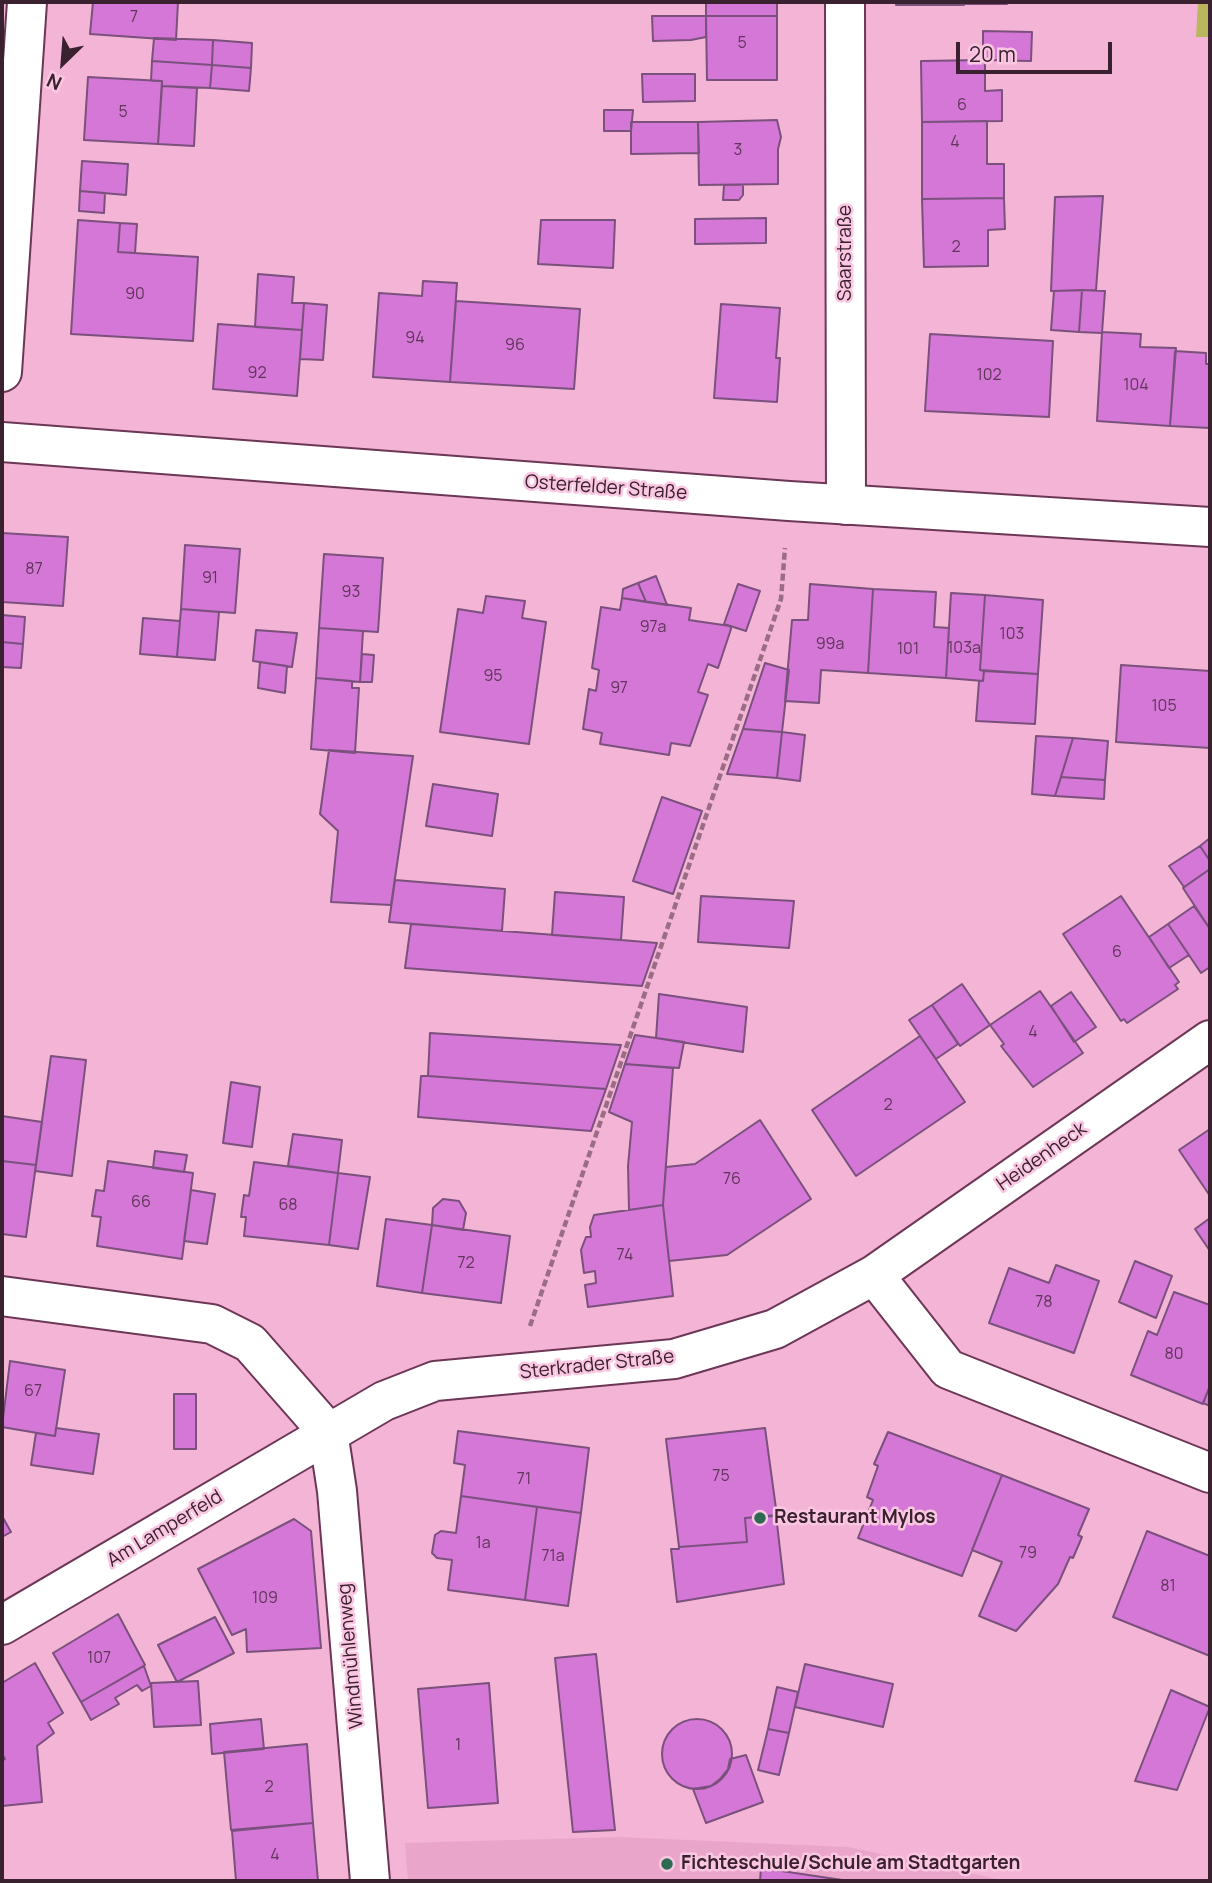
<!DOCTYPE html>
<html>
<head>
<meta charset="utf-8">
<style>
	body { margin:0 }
	#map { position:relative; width:1212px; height:1883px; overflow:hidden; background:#f4b4d6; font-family:Manrope,sans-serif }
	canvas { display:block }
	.frame { position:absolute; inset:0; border:4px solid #3a212f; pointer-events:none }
	.north { position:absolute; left:28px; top:28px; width:70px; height:70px; -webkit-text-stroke:5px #fac6e1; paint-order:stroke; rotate:205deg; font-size:19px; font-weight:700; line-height:28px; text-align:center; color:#3a212f }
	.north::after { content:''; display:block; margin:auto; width:24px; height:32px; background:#3a212f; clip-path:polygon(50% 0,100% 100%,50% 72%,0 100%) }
	.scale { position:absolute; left:956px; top:42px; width:156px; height:32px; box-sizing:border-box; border:4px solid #3a212f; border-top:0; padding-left:9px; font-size:21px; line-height:24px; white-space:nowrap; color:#3a212f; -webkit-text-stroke:5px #fac6e1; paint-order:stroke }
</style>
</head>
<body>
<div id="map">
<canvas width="1212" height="1883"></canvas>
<div class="frame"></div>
<div class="north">N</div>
<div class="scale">20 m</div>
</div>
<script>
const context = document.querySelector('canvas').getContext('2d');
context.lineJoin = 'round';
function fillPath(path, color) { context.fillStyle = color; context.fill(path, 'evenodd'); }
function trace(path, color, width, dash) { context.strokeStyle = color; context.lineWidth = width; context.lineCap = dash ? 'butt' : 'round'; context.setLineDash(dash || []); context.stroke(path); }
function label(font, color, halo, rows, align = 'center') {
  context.font = font + ' Manrope,sans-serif'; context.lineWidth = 5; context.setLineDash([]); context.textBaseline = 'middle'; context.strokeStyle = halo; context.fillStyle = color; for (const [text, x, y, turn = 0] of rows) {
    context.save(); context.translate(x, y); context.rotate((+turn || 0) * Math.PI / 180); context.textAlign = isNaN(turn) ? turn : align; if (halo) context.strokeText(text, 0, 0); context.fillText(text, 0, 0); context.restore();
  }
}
fillPath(new Path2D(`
	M619 1837 848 1847 1006 1881H408L405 1843Z`), '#eaa5cb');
fillPath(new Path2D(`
	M1198 2H1210V37H1196Z`), '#bab65e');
const building = new Path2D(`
	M93 2H178L176 40 90 34Z
	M706 2H777V16H706Z
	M896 2H964V5H896Z
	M964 2H1007V4H964Z
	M652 16H706V37L691 40 653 41Z
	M706 16H777V80H707Z
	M983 31 1032 32 1031 61 983 60Z
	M154 38 213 40 212 65 152 61Z
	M213 40 252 43 251 68 212 65Z
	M985 60V91L1002 90V121L922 122 921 61Z
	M152 61 212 65 210 88 162 86V81H151Z
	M212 65 251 68 249 91 210 88Z
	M642 74H695V101L643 102Z
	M88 77 162 81 158 144 84 140Z
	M162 86 197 88 194 146 158 144Z
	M604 110H633L631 131H604Z
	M777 120 781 137 778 149V184L699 185 698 122Z
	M987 121V164H1004V198L922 199V122Z
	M631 122H698L699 153 631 154Z
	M82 161 128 164 126 195 80 191Z
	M724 185H743V195L739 200H723Z
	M80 191 105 193 104 213 79 211Z
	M1103 196 1096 290 1051 291 1055 197Z
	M1004 198 1005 229 988 230V266L924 267 922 199Z
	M766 218V243L695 244V219Z
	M78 220 120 223 118 252 198 257 193 341 71 334Z
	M541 220H615L613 268 538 264Z
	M120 223 137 224 135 253 118 252Z
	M258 274 294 277 292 303H304L302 330 255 327Z
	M423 281 457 283 450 382 373 377 379 293 422 296Z
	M1082 290 1079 332 1051 330 1054 291Z
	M1082 290 1105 291 1102 333 1079 332Z
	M456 301 580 309 574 389 450 382Z
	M304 303 327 305 323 360 300 359Z
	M721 304 780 308 776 358H780L777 402 714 398Z
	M218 324 302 330 297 396 213 389Z
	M1102 332 1141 334 1140 347 1176 348 1170 426 1097 421Z
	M930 334 1053 341 1049 417 925 411Z
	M1175 351 1206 353V364H1210V428L1170 426Z
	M2 533 68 537 63 606 2 602Z
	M185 545 240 549 235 613 181 609Z
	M324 554 383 558 378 632 319 628Z
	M656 576 667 605 646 602 638 583Z
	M638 583 646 602 622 598 623 589Z
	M738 584 760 591 746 631 724 624Z
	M810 584 873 589 868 673 821 670 819 703 785 701 792 620H808Z
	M873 589 936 592 934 627 949 628 946 678 868 673Z
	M951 593 985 595 980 670 984 671 983 681 946 678Z
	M985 595 1043 600 1038 674 980 670Z
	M486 596 525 601 522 618 546 622 529 744 440 732 458 609 483 613Z
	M622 598 691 608 689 620 730 626 731 629 718 668 708 664 698 692 708 695 690 746 671 743 669 755 600 744 602 733 583 729 589 689 596 691 599 670 592 668 601 607 620 610Z
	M181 609 219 612 215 660 177 657Z
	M2 615 25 617 23 644 2 642Z
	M143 618 180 621 177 657 140 654Z
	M319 628 363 631 360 682 316 678Z
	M256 630 297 633 292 667 253 661Z
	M2 642 23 644 21 668 2 667Z
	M362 654 374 655 372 682H360Z
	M260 662 287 666 285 693 258 688Z
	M765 663 789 670 782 732 743 729Z
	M1121 665 1210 671V748L1116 742Z
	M984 671 1038 674 1035 724 976 721 979 681H983Z
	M316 678 352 681V688H359L355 753 311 749Z
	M743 729 782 732 777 778 727 774Z
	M782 732 805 735 800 781 777 778Z
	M1036 736 1073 738 1055 796 1032 794Z
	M1073 738 1108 741 1105 780 1061 777Z
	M329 750 413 756 391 905 331 902 338 831 320 814Z
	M1061 777 1105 780 1104 799 1055 796Z
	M433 784 498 794 492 836 426 826Z
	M662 797 702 811 673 894 633 881Z
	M1210 838V861L1200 846Z
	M1200 846 1210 861V869L1184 887 1169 866Z
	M1210 869V929L1183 888Z
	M395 880 505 889 502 931 389 922Z
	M555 892 624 897 621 940 552 935Z
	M701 896 794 901 789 948 698 942Z
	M1121 896 1179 982 1175 985 1178 989 1127 1023 1124 1019 1121 1021 1063 934Z
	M1194 906 1210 929V967L1201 973 1168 924Z
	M411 924 621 940 657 943 642 986 405 968Z
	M1168 924 1189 955 1169 968 1149 937Z
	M962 984 990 1025 960 1046 932 1005Z
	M1040 991 1083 1053 1033 1087 1001 1046 1004 1044 990 1025Z
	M1071 992 1096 1027 1074 1042 1051 1006Z
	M659 994 747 1007 743 1052 656 1038Z
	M932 1005 958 1044 936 1059 909 1020Z
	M430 1033 621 1045 606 1089 428 1076Z
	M635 1035 684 1042 679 1068 625 1064Z
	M920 1036 965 1102 856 1176 812 1110Z
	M51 1056 86 1060 72 1176 35 1171Z
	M625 1064 673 1068 663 1205 629 1210 628 1166 632 1122 609 1112Z
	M421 1076H428L606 1089 591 1131 418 1117Z
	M231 1082 260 1087 252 1147 223 1143Z
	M2 1116 42 1122 36 1165 2 1161Z
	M760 1120 811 1199 727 1255 669 1261 663 1205 666 1167 695 1164Z
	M1210 1129V1196L1179 1150Z
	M293 1134 342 1140 338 1173 288 1166Z
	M155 1151 187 1155 184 1172 153 1168Z
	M2 1161 36 1165 26 1237 2 1234Z
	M108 1161 193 1173 182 1259 97 1246 101 1217 92 1216 96 1190 104 1191Z
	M254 1162 338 1173 329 1245 244 1236 246 1217H241L244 1195 249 1196Z
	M338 1173 370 1177 358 1249 329 1245Z
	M191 1190 215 1194 207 1244 184 1241Z
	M443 1199 459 1201 466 1213 463 1230 432 1225 433 1208Z
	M663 1205 673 1296 588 1307 585 1285 596 1283 595 1271 584 1273 581 1250 586 1237H591L590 1227 594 1215Z
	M1210 1218V1251L1195 1229Z
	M386 1219 432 1225 422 1293 377 1286Z
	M432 1225 510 1236 501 1303 422 1293Z
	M1135 1261 1172 1276 1156 1318 1119 1302Z
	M1056 1265 1099 1281 1074 1353 989 1323 1009 1268 1049 1283Z
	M1174 1292 1210 1305V1385L1203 1404 1131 1375 1148 1331 1157 1335Z
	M10 1361 65 1370 55 1436 2 1427Z
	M1210 1386V1406L1203 1403Z
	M174 1394H196V1449H174Z
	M56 1428 99 1434 93 1474 31 1465 36 1433 55 1436Z
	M765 1428 777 1516 745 1518 747 1542 679 1547 666 1439Z
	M458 1431 589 1448 581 1513 461 1496 465 1465 454 1463Z
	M888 1432 1002 1475 962 1576 858 1538 873 1500 867 1497 878 1466 874 1464Z
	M1002 1475 1089 1509 1078 1535 1082 1537 1073 1558 1070 1557 1058 1584 1016 1631 979 1616 1002 1562 972 1550Z
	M461 1496 537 1507 525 1600 448 1590 452 1560 437 1558 432 1553 435 1535 441 1531 456 1533Z
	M537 1507 581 1513 568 1606 525 1600Z
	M776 1515 784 1584 677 1602 671 1549H679V1547L747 1542 745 1518Z
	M2 1516 11 1532 2 1537Z
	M294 1519 311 1531 321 1648 247 1652 246 1629 232 1635 198 1569Z
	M1147 1531 1210 1556V1656L1113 1617Z
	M118 1614 145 1665 81 1702 53 1653Z
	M215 1617 234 1653 177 1682 158 1645Z
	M596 1654 615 1830 573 1832 555 1658Z
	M35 1663 63 1713 48 1723 54 1733 37 1746 42 1802 2 1806V1761L5 1759 2 1754V1683Z
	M805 1664 893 1684 883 1727 795 1707Z
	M144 1666 151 1686 142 1691 137 1685 115 1698 119 1704 91 1720 81 1702Z
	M198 1681 201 1725 154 1727 151 1683Z
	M489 1683 498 1803 428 1808 418 1689Z
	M777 1687 798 1692 789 1733 768 1729Z
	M1171 1690 1210 1707 1177 1790 1135 1781Z
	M261 1719 264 1749 212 1754 210 1724Z
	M662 1754a35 35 0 1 1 70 0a35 35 0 1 1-70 0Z
	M768 1729 789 1733 779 1775 758 1770Z
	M307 1744 313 1823 231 1830 224 1752Z
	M746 1755 763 1802 706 1823 693 1789 711 1786 720 1779 728 1769 730 1759Z
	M313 1823 318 1881H236L232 1831Z
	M761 1868 849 1881H760Z`);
fillPath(building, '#d477d7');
trace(building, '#7a507c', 2);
const minor = new Path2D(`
	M845 2 846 505
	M2 372 27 2
	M874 1275 948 1369 1210 1473
	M2 1296 212 1324 250 1343 328 1432
	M328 1432 337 1491 370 1881
	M2 1625 384 1401 435 1381 674 1359 775 1329 874 1275 1210 1040`);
const major = new Path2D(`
	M2 442 789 501 1210 527`);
trace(minor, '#6c3756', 42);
trace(major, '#6c3756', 42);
trace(new Path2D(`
	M530 1326 781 599 785 548`), '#9a6d85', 4.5, [7, 3.5]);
trace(minor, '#fff', 38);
trace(major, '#fff', 38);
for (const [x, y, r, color] of [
	[760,1518,7,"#2e6953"],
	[667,1864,7,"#2e6953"]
]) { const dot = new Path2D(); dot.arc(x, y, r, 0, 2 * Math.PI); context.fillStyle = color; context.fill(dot); trace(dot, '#fac6e1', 2.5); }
label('16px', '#603659', null, [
	["7",134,18],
	["5",742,44],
	["6",962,106],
	["5",123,113],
	["4",955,143],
	["3",738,151],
	["2",956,248],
	["90",135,295],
	["94",415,339],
	["96",515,346],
	["92",257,374],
	["102",989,376],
	["104",1136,386],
	["87",34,570],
	["91",210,579],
	["93",351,593],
	["97a",653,628],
	["103",1012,635],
	["99a",830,645],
	["103a",964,649],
	["101",908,650],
	["95",493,677],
	["97",619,689],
	["105",1164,707],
	["6",1117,953],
	["4",1033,1033],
	["2",888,1106],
	["76",732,1180],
	["66",141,1203],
	["68",288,1206],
	["74",625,1256],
	["72",466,1264],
	["78",1044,1303],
	["80",1174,1355],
	["67",33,1392],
	["75",721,1477],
	["71",524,1480],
	["1a",483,1544],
	["79",1028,1554],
	["71a",553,1557],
	["81",1168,1587],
	["109",265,1599],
	["107",99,1659],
	["1",458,1746],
	["2",269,1788],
	["4",275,1856]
]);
label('19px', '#3a212f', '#fac6e1', [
	["Saarstraße",846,253,-90],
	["Osterfelder Straße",606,488,4],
	["Heidenheck",1042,1157,-35],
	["Sterkrader Straße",597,1365,-6],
	["Am Lamperfeld",165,1529,-31],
	["Windmühlenweg",351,1656,-95]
]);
label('bold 19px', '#3a212f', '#fac6e1', [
	["Restaurant Mylos",774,1518],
	["Fichteschule/Schule am Stadtgarten",681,1864]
], 'left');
</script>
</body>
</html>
